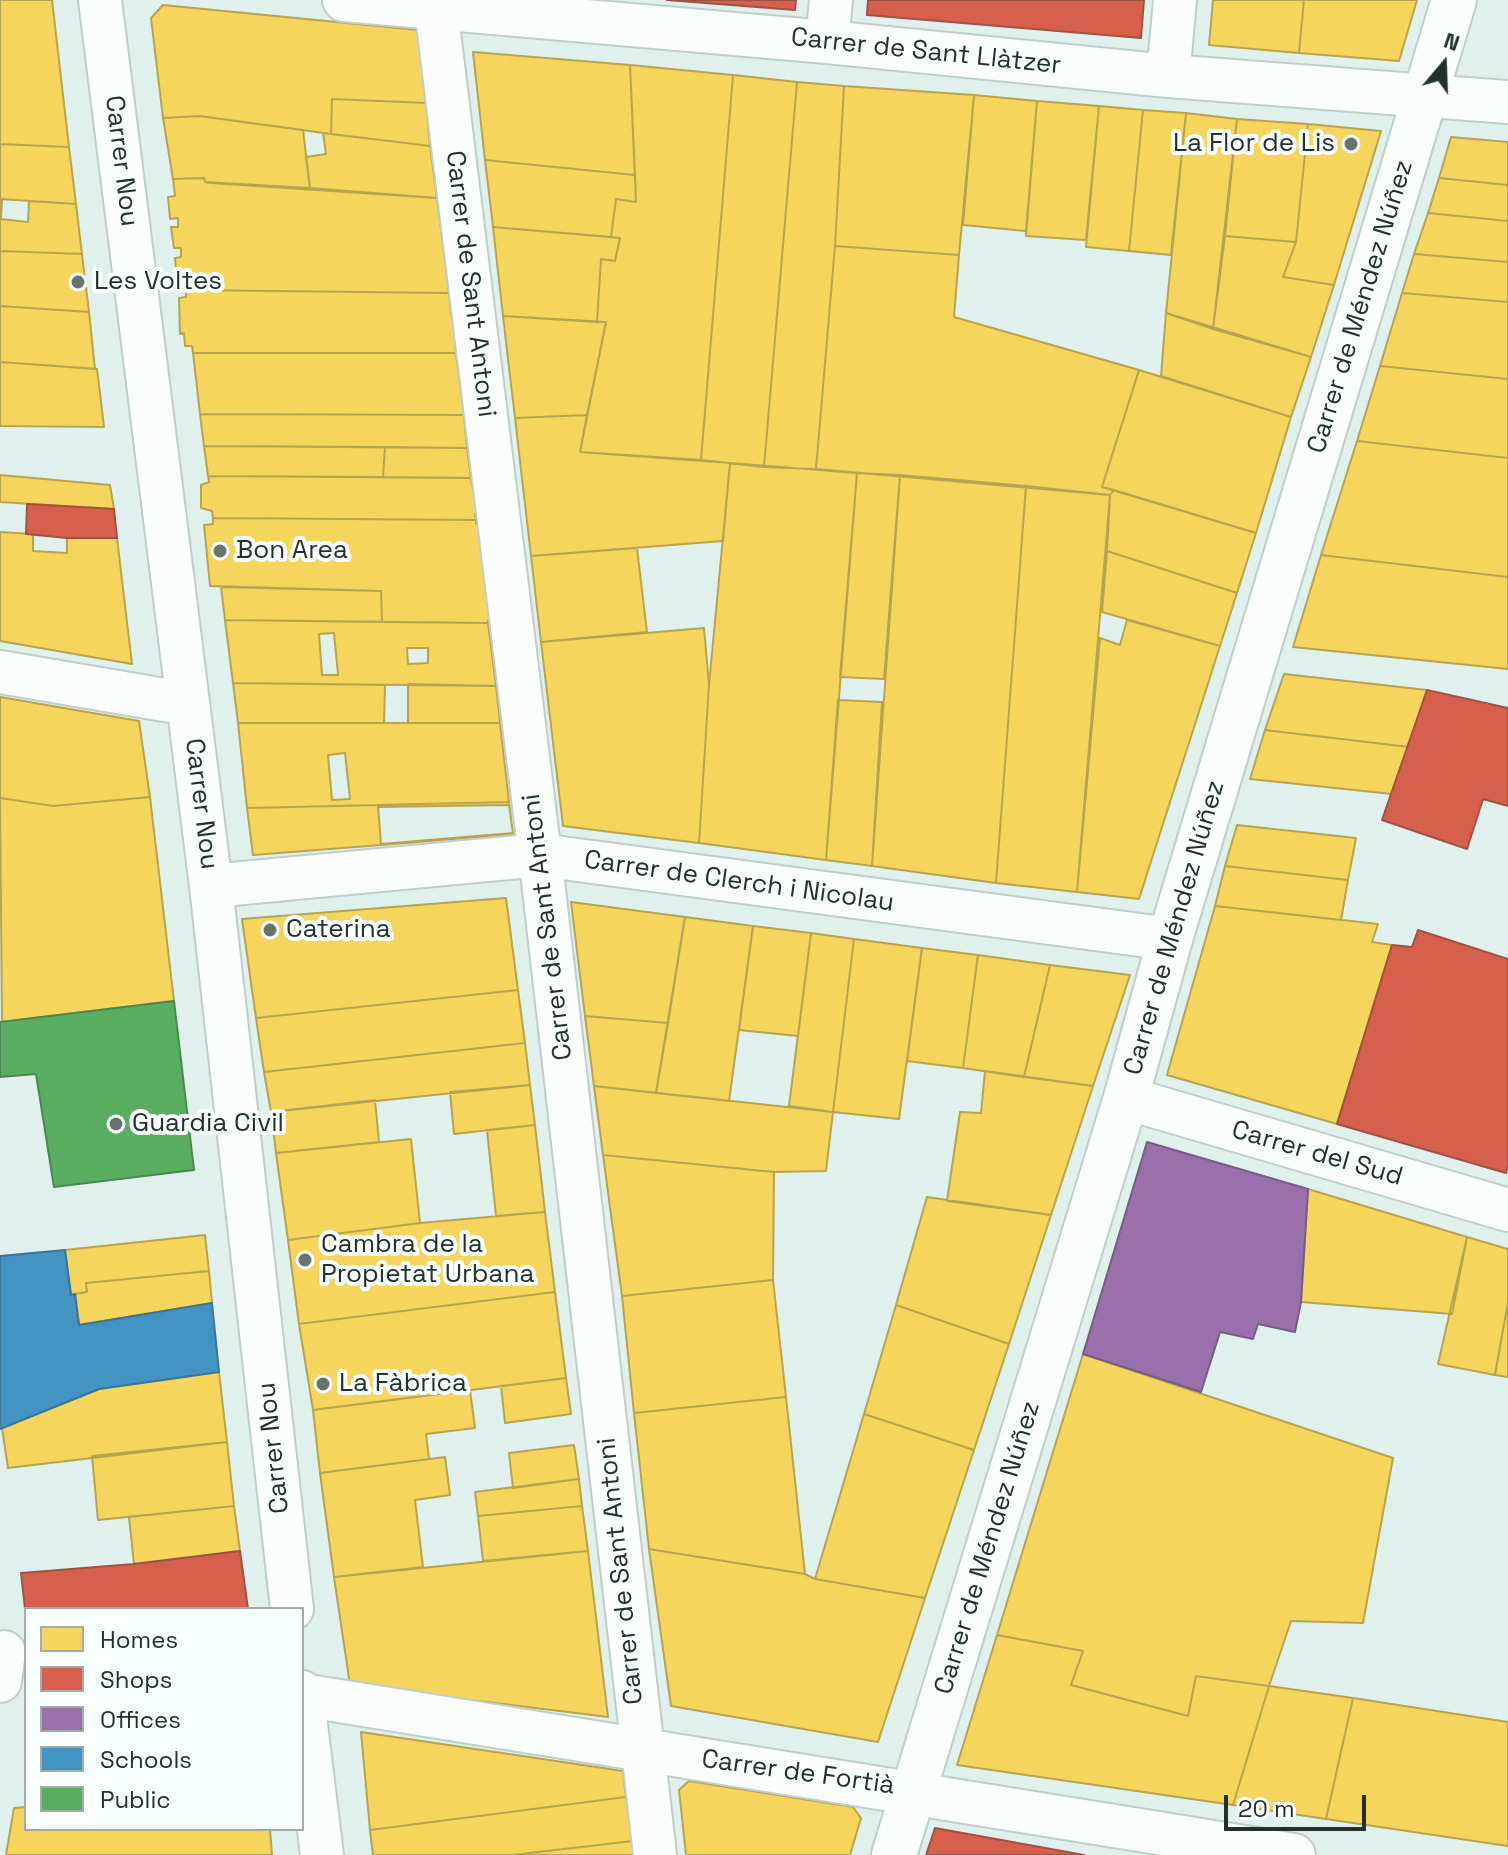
<!DOCTYPE html>
<html>
<head>
<meta charset="utf-8">
<style>
	body { margin:0 }
	#map { position:relative; width:1508px; height:1855px; overflow:hidden; background:#e0f1ed; font-family:"Space Grotesk",sans-serif }
	canvas { display:block }
	.legend { position:absolute; left:24px; top:1607px; width:280px; height:224px; box-sizing:border-box; background:#f9fffe; border:2px solid #a4acaa; margin:0; padding:10px 14px; list-style:none; font-size:24px; color:#24302d }
	.legend li { display:flex; align-items:center; gap:16px; height:40px }
	.legend b { width:40px; border:2px solid #a4acaa }
	.north { position:absolute; left:1404px; top:24px; width:80px; height:80px; -webkit-text-stroke:6px #f9fffe; paint-order:stroke; rotate:19deg; font-size:22px; font-weight:700; line-height:32px; text-align:center; color:#24302d }
	.north::after { content:''; display:block; margin:auto; width:28px; height:36px; background:#24302d; clip-path:polygon(50% 0,100% 100%,50% 72%,0 100%) }
	.scale { position:absolute; left:1224px; top:1795px; width:142px; height:36px; box-sizing:border-box; border:4px solid #24302d; border-top:0; padding-left:10px; font-size:24px; line-height:28px; white-space:nowrap; color:#24302d; -webkit-text-stroke:6px #f9fffe; paint-order:stroke }
</style>
</head>
<body>
<div id="map">
<canvas width="1508" height="1855"></canvas>
<ul class="legend">
<li><b style="height:22px;background:#f6d55c"></b>Homes</li>
<li><b style="height:22px;background:#d6604d"></b>Shops</li>
<li><b style="height:22px;background:#9970ab"></b>Offices</li>
<li><b style="height:22px;background:#4393c3"></b>Schools</li>
<li><b style="height:22px;background:#5aae61"></b>Public</li>
</ul>
<div class="north">N</div>
<div class="scale">20 m</div>
</div>
<script>
const context = document.querySelector('canvas').getContext('2d');
context.lineJoin = 'round';
function fillPath(path, color) { context.fillStyle = color; context.fill(path, 'evenodd'); }
function trace(path, color, width, dash) { context.strokeStyle = color; context.lineWidth = width; context.lineCap = dash ? 'butt' : 'round'; context.setLineDash(dash || []); context.stroke(path); }
function label(font, color, halo, rows, align = 'center') {
  context.font = font + ' "Space Grotesk",sans-serif'; context.lineWidth = 8; context.setLineDash([]); context.textBaseline = 'middle'; context.strokeStyle = halo; context.fillStyle = color; for (const [text, x, y, turn = 0] of rows) {
    context.save(); context.translate(x, y); context.rotate((+turn || 0) * Math.PI / 180); context.textAlign = isNaN(turn) ? turn : align; if (halo) context.strokeText(text, 0, 0); context.fillText(text, 0, 0); context.restore();
  }
}
const homes = new Path2D(`
	M0 0H52L69 147 0 144Z
	M1213 0H1304L1299 53 1209 45Z
	M1304 0H1417L1399 61 1299 53Z
	M163 5 418 30 426 103 332 99 331 134 199 116 163 118 151 18Z
	M473 52 630 65 635 175 485 160Z
	M630 65 733 75 701 460 580 452 606 322H597L601 259 615 261 620 238 611 237 616 199 636 202Z
	M733 75 797 82 764 467 701 460Z
	M797 82 844 86 835 246 816 469 764 467Z
	M844 86 974 95 959 255 835 246Z
	M974 95 1037 101 1026 231 963 225Z
	M332 99 426 103 430 146 331 134Z
	M1037 101 1099 106 1086 240 1026 236Z
	M1099 106 1143 110 1129 251 1086 247Z
	M1143 110 1186 113 1171 255 1129 251Z
	M1186 113 1237 119 1213 329 1166 313Z
	M199 116 303 130 310 188 205 182 204 178 173 179 163 118Z
	M1237 119 1308 124 1296 242 1225 236Z
	M1308 124 1381 131 1334 285 1283 277 1296 242Z
	M323 133 430 146 437 198 310 188 306 157 326 154Z
	M1451 137 1508 142V185L1439 178Z
	M0 144 69 147 76 204 0 199Z
	M485 160 635 175 636 202 616 199 611 237 493 227Z
	M204 178 205 182 211 183 437 198 449 293 186 290 184 278 177 279 175 258 181 257V248H174L171 227H178V218L170 219 168 197 175 196 173 179Z
	M1439 178 1508 185V221L1428 213Z
	M0 199H2L1 219 28 222 29 201 76 204 82 254 0 251Z
	M1428 213 1508 221V262L1414 254Z
	M493 227 620 238 615 261 601 259 597 322 503 316Z
	M1225 236 1296 242 1283 277 1334 285 1311 357 1213 329Z
	M835 246 959 255 954 317 1139 370 1102 487 1114 490 1110 495 816 469Z
	M0 251 82 254 89 312 0 306Z
	M1414 254 1508 262V302L1402 293Z
	M186 290 449 293 451 315 458 314 462 346H455L456 353H193L192 346H185L184 333 180 334 179 298 186 297Z
	M1402 293 1508 302V379L1380 366Z
	M0 306 89 312 95 369 0 362Z
	M1166 313 1311 357 1291 417 1161 376Z
	M503 316 606 322 587 415 515 418Z
	M193 353H456L464 415 200 414Z
	M0 362 97 369 104 427 0 426Z
	M1380 366 1508 379V458L1357 441Z
	M1139 370 1291 417 1256 533 1102 487Z
	M200 414 464 415 467 448 204 446Z
	M587 415 580 452 730 463 723 541 531 556 515 418Z
	M1357 441 1508 458V577L1321 555Z
	M204 446 385 447 383 477 208 476Z
	M385 447 467 448 471 478 383 477Z
	M730 463 857 473 826 860 699 843 709 685Z
	M857 473 900 475 884 679 840 677Z
	M0 475 110 485 114 509 0 502Z
	M900 475 1026 486 996 883 872 866Z
	M208 476 471 478 472 486H479L482 513 475 514 476 520 213 518 212 511 201 508V485L209 482Z
	M1026 486 1110 495 1077 892 996 883Z
	M1114 490 1256 533 1237 593 1107 551 1110 495Z
	M213 518 476 520V524L480 523 492 620 488 621V623L382 622 381 591 210 586 204 525 213 524Z
	M0 532 33 534V551L67 553V538H117L132 664 0 641Z
	M637 548 647 632 541 642 531 556Z
	M1107 551 1237 593 1220 646 1102 612Z
	M1321 555 1508 577V669L1293 647Z
	M221 587 381 591 382 622 225 620Z
	M225 620 488 623 496 686 233 683ZM334 633 338 675H322L319 634ZM407 648H428V663L408 664Z
	M1127 620 1220 646 1139 899 1077 892 1100 638 1120 645Z
	M704 628 709 685 699 843 563 826 541 642Z
	M1284 674 1427 690 1409 747 1265 730Z
	M233 683 385 685 384 723H238Z
	M408 684 496 686 500 723H408Z
	M0 697 139 721 150 797 53 806 0 798Z
	M838 700 882 702 872 866 826 860Z
	M238 723H500L509 802 247 808ZM345 753 350 799 332 800 328 755Z
	M1265 730 1409 747 1392 794 1250 779Z
	M150 797 174 1001 2 1022 0 798 53 806Z
	M509 802 513 834 381 845 378 805Z
	M378 805 381 845 253 855 247 808Z
	M509 805 513 833 381 844 378 807Z
	M1237 825 1356 838 1348 880 1225 866Z
	M1225 866 1348 880 1341 920 1215 906Z
	M506 898 518 990 256 1018 242 919Z
	M571 902 685 917 668 1023 585 1016Z
	M1215 906 1378 924 1372 942 1392 945 1337 1124 1167 1075Z
	M685 917 753 926 729 1101 656 1093Z
	M753 926 811 933 798 1036 739 1030Z
	M811 933 854 939 833 1112 789 1106Z
	M854 939 922 948 899 1119 833 1112Z
	M922 948 978 955 963 1068 907 1061Z
	M978 955 1050 965 1024 1077 963 1068Z
	M1050 965 1130 975 1093 1086 1024 1077Z
	M518 990 525 1043 264 1072 256 1018Z
	M585 1016 668 1023 656 1093 594 1086Z
	M525 1043 530 1085 271 1112 264 1072Z
	M985 1071 1093 1086 1051 1215 947 1201 960 1112 981 1113Z
	M530 1085 535 1125 454 1134 450 1092Z
	M594 1086 833 1112 826 1171 774 1172 603 1155Z
	M375 1100 379 1142 276 1153 271 1112Z
	M535 1125 545 1212 496 1216 487 1130Z
	M411 1139 420 1223 288 1240 276 1153Z
	M603 1155 774 1172 773 1280 622 1296Z
	M1308 1189 1467 1237 1452 1314 1301 1302Z
	M927 1197 1051 1215 1009 1344 896 1305Z
	M545 1212 555 1292 299 1324 288 1240 420 1223Z
	M205 1235 209 1271 86 1283 87 1292 71 1295 65 1250Z
	M1467 1237 1508 1249V1302L1495 1375 1438 1364Z
	M209 1271 212 1303 79 1325 75 1294 87 1292 86 1283Z
	M773 1280 786 1397 634 1413 622 1296Z
	M555 1292 566 1378 313 1410 299 1324Z
	M1508 1302V1377L1495 1375Z
	M896 1305 1009 1344 974 1450 864 1414Z
	M1083 1354 1393 1458 1363 1623 1291 1621 1269 1686 1196 1676 1188 1716 1071 1685 1083 1651 997 1635Z
	M219 1372 227 1442 8 1468 2 1428 99 1389Z
	M566 1378 571 1414 505 1423 501 1386Z
	M470 1390 475 1428 426 1434 429 1459 320 1473 313 1410Z
	M786 1397 805 1574 649 1549 634 1413Z
	M864 1414 974 1450 925 1598 815 1579Z
	M227 1442 234 1506 98 1520 92 1456Z
	M574 1445 579 1479 513 1488 509 1453Z
	M445 1457 450 1495 415 1500 423 1567 334 1577 320 1473Z
	M579 1479 582 1506 478 1516 475 1492Z
	M234 1506 240 1551 134 1564 129 1517Z
	M582 1506 588 1551 483 1561 478 1516Z
	M649 1549 805 1574 815 1579 925 1598 878 1742 671 1706Z
	M588 1551 608 1717 350 1685 334 1577Z
	M997 1635 1083 1651 1071 1685 1188 1716 1196 1676 1269 1686 1233 1805 957 1765Z
	M1269 1686 1353 1698 1326 1819 1233 1805Z
	M1353 1698 1508 1722V1846L1326 1819Z
	M361 1732 623 1771 626 1797 370 1830Z
	M689 1781 853 1807 861 1818 850 1855H686L679 1790Z
	M626 1797 633 1841 512 1855H373L370 1830Z
	M26 1807V1829H270L272 1855H6L14 1808Z
	M633 1841 634 1855H512Z`);
fillPath(homes, '#f6d55c');
trace(homes, '#b7a44e', 2);
const shops = new Path2D(`
	M667 0H796L795 10Z
	M868 0H1144L1141 38 867 15Z
	M27 504 114 509 117 538H67L26 534Z
	M1427 690 1508 708V806L1483 799 1467 849 1382 820Z
	M1418 930 1508 959V1165L1506 1173 1337 1124 1392 945 1412 947Z
	M240 1551 248 1609H26V1618L21 1573 134 1564Z
	M935 1828 1084 1855H926Z`);
fillPath(shops, '#d6604d');
trace(shops, '#a15243', 2);
const offices = new Path2D(`
	M1147 1142 1308 1189 1301 1302 1295 1332 1258 1324 1253 1339 1220 1332 1201 1392 1083 1354Z`);
fillPath(offices, '#9970ab');
trace(offices, '#765d85', 2);
const schools = new Path2D(`
	M65 1250 71 1295 75 1294 79 1325 212 1303 219 1372 99 1389 0 1429V1256Z`);
fillPath(schools, '#4393c3');
trace(schools, '#3a7596', 2);
const public = new Path2D(`
	M174 1001 194 1170 54 1187 36 1074 0 1077V1022Z`);
fillPath(public, '#5aae61');
trace(public, '#4a8851', 2);
const street = new Path2D(`
	M100 0 211 886 292 1609
	M344 0 827 42 1168 76 1508 102
	M435 0 540 855 655 1855
	M827 42 831 0
	M1168 76 1175 0
	M0 672 188 704
	M211 886 540 855 1170 939
	M1126 1098 1508 1210
	M0 1681 4 1652
	M302 1692 322 1855
	M302 1695C633 1747 964 1799 1294 1855`);
const secondary = new Path2D(`
	M894 1855 1126 1098 1170 939 1454 0`);
trace(street, '#c0ceca', 46);
trace(secondary, '#c0ceca', 48);
trace(street, '#fafdfc', 42);
trace(secondary, '#fafdfc', 44);
for (const [x, y, r, color] of [
	[1351,144,8,"#667470"],
	[78,282,8,"#667470"],
	[220,551,8,"#667470"],
	[270,930,8,"#667470"],
	[116,1124,8,"#667470"],
	[305,1260,8,"#667470"],
	[323,1384,8,"#667470"]
]) { const dot = new Path2D(); dot.arc(x, y, r, 0, 2 * Math.PI); context.fillStyle = color; context.fill(dot); trace(dot, '#f9fffe', 3); }
label('26px', '#24302d', '#f9fffe', [
	["Carrer de Sant Llàtzer",926,52,6],
	["Carrer Nou",121,161,83],
	["Carrer de Sant Antoni",470,284,83],
	["Carrer de Méndez Núñez",1361,307,-73],
	["Carrer Nou",201,804,83],
	["Carrer de Clerch i Nicolau",739,882,8],
	["Carrer de Sant Antoni",548,927,-97],
	["Carrer de Méndez Núñez",1175,928,-74],
	["Carrer del Sud",1317,1154,16],
	["Carrer Nou",274,1448,-96],
	["Carrer de Méndez Núñez",988,1548,-73],
	["Carrer de Sant Antoni",621,1571,-96],
	["Carrer de Fortià",798,1773,8]
]);
label('26px', '#24302d', '#f9fffe', [
	["La Flor de Lis",1335,144,"right"],
	["Les Voltes",94,282],
	["Bon Area",236,551],
	["Caterina",286,930],
	["Guardia Civil",132,1124],
	["Cambra de la",321,1245],
	["Propietat Urbana",321,1275],
	["La Fàbrica",339,1384]
], 'left');
</script>
</body>
</html>
